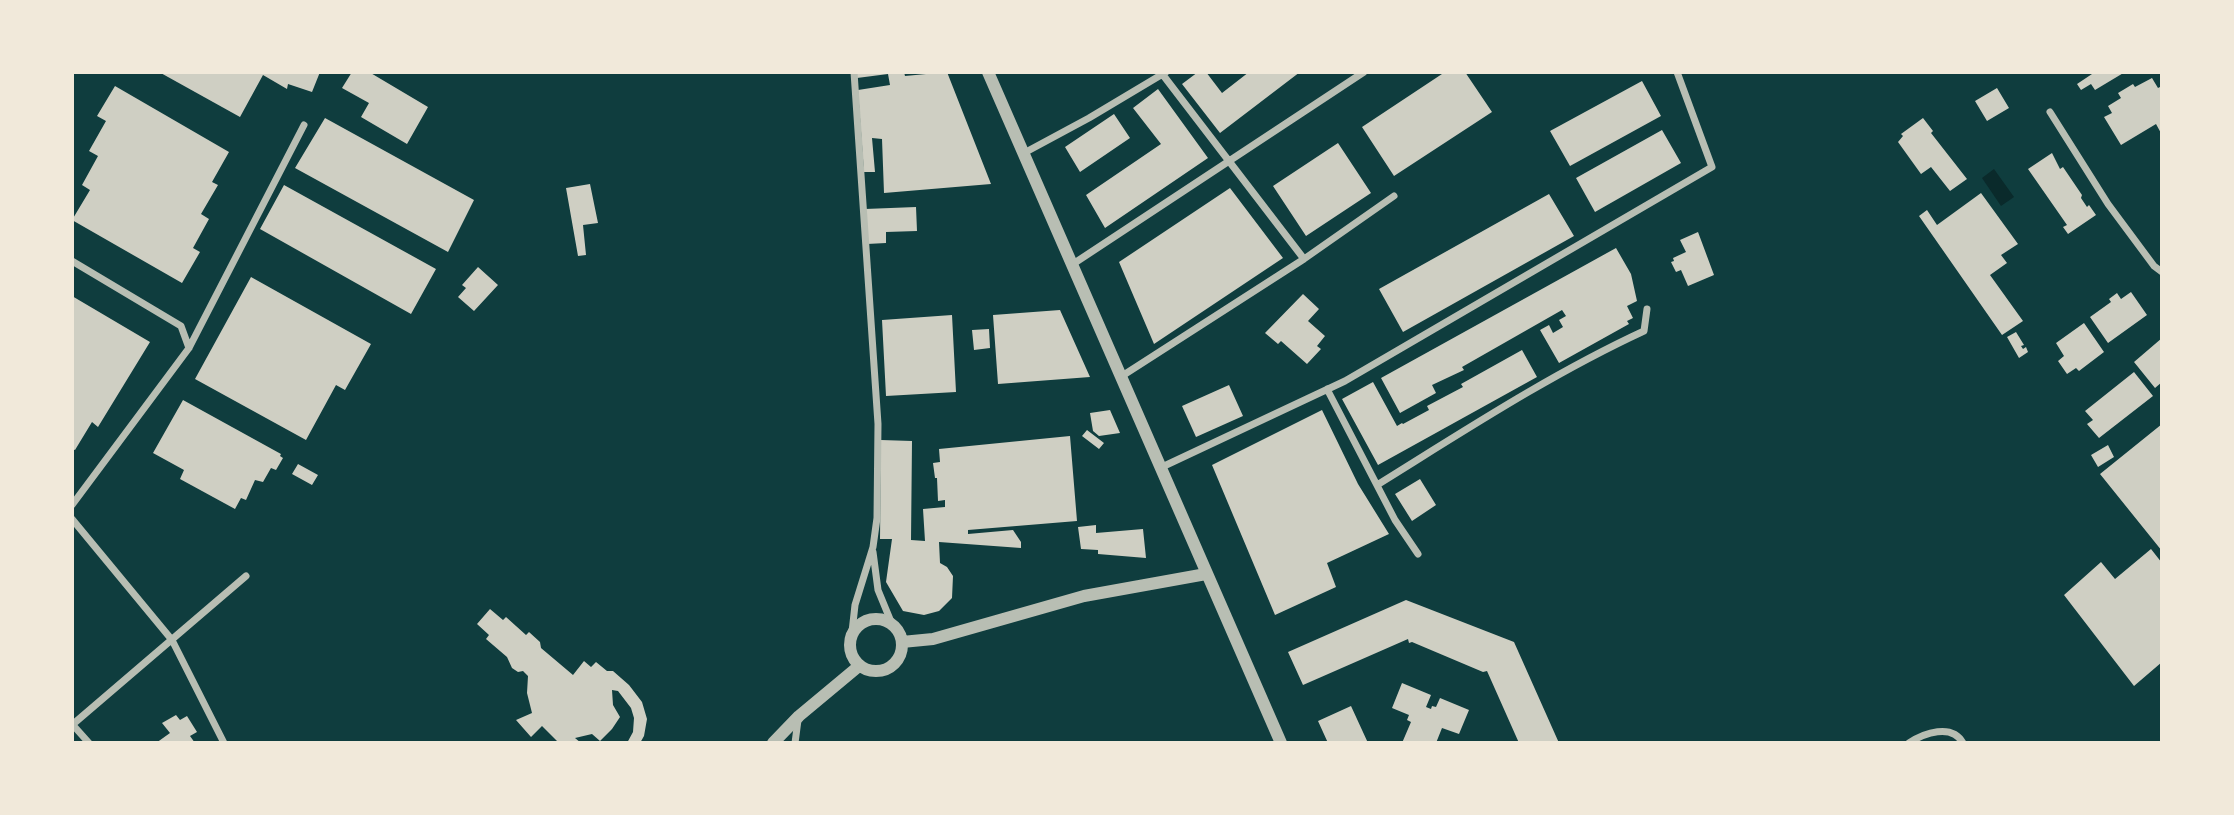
<!DOCTYPE html>
<html>
<head>
<meta charset="utf-8">
<style>
	body { margin:0 }
	#map { position:relative; width:2234px; height:815px; overflow:hidden; background:#0f3d3e; font-family:Lato,sans-serif }
	canvas { display:block }
	.frame { position:absolute; inset:0; border:74px solid #f1e9da; pointer-events:none }
</style>
</head>
<body>
<div id="map">
<canvas width="2234" height="815"></canvas>
<div class="frame"></div>
</div>
<script>
const context = document.querySelector('canvas').getContext('2d');
context.lineJoin = 'round';
function fillPath(path, color) { context.fillStyle = color; context.fill(path, 'evenodd'); }
function trace(path, color, width, dash) { context.strokeStyle = color; context.lineWidth = width; context.lineCap = dash ? 'butt' : 'round'; context.setLineDash(dash || []); context.stroke(path); }
fillPath(new Path2D(`
	M1994 169 2014 197 2001 206 1982 178Z`), '#0a2a2b');
fillPath(new Path2D(`
	M159 72H320L312 92 288 84 287 89 263 75 240 117Z
	M352 72H369L428 107 407 144 361 117 369 103 342 88Z
	M857 72H904L905 76 947 72 991 184 884 193 882 139 872 138 875 172H864L858 90 890 85 888 74 857 78Z
	M1198 72H1206L1222 93 1249 72H1300L1220 133 1182 84Z
	M1445 72H1465L1492 112 1394 176 1362 127Z
	M2095 72H2125L2095 90 2091 84 2081 90 2077 84Z
	M2152 78 2158 88 2162 86V135L2156 124 2121 145 2104 117 2112 113 2108 106 2121 98 2118 93 2133 84 2135 87Z
	M1642 81 1661 116 1570 166 1550 131Z
	M115 86 229 152 212 182 218 185 201 214 209 219 193 248 200 252 182 283 72 220 90 190 82 185 98 156 89 151 106 121 97 116Z
	M1997 88 2009 108 1987 121 1975 101Z
	M1158 89 1208 158 1105 228 1086 195 1161 144 1133 108Z
	M1114 114 1130 138 1080 172 1065 147Z
	M325 118 474 200 448 252 295 168Z
	M1923 118 1933 131 1931 133 1967 179 1950 191 1931 167 1921 174 1898 142 1903 136 1901 134Z
	M1662 130 1681 163 1595 212 1576 178Z
	M1338 143 1371 193 1306 236 1273 186Z
	M2052 153 2060 169 2063 167 2082 195 2081 198 2087 207 2089 205 2096 215 2068 234 2063 227 2067 225 2028 169Z
	M590 184 598 223 583 225 586 255 578 256 566 188Z
	M284 185 436 269 411 314 260 229Z
	M1230 188 1283 258 1154 344 1119 262Z
	M1981 193 2018 244 2001 255 2007 263 1990 275 2023 321 2002 335 1919 216 1927 210 1937 225Z
	M1549 194 1574 236 1403 332 1379 289Z
	M916 207 917 231 886 232V243L867 244 865 209Z
	M1698 232 1714 275 1688 286 1681 270 1676 272 1671 262 1674 261 1673 258 1686 252 1680 240Z
	M1616 248 1631 274 1637 301 1627 306 1633 318 1627 321 1629 324 1559 363 1540 330 1549 325 1553 333 1563 327 1559 320 1566 316 1562 310 1462 367 1464 370 1432 385 1436 393 1400 413 1381 378Z
	M478 267 498 285 474 311 458 297 466 288 462 285Z
	M251 277 371 344 345 390 336 385 306 440 195 379Z
	M2131 292 2147 315 2108 343 2090 317 2111 302 2109 299 2117 293 2121 299Z
	M1303 294 1319 309 1308 321 1325 336 1317 346 1321 349 1307 364 1281 341 1278 344 1265 333Z
	M72 296 150 342 98 427 92 422 75 450 72 449Z
	M1060 310 1090 377 998 384 993 315Z
	M952 315 956 392 886 396 882 320Z
	M2084 323 2104 352 2079 371 2076 368 2067 374 2058 361 2064 356 2056 343Z
	M989 329 990 348 974 350 972 330Z
	M2016 332 2024 345 2021 346 2023 349 2026 347 2028 352 2019 358 2007 337Z
	M2162 338V382L2155 388 2134 362Z
	M1522 350 1537 377 1378 465 1342 399 1373 382 1397 426 1402 423 1403 424 1429 410 1427 406 1463 387 1461 384Z
	M2134 372 2153 396 2099 438 2087 424 2093 420 2085 411Z
	M1229 385 1243 416 1196 437 1182 406Z
	M183 400 281 454 280 456 283 458 276 470 271 468 263 482 255 480 246 500 241 498 235 509 180 479 184 470 153 453Z
	M1110 410 1120 433 1099 436 1093 431 1090 413Z
	M1322 410 1358 484 1389 534 1327 563 1336 587 1275 615 1212 465Z
	M2162 424V551L2100 474Z
	M1087 430 1104 443 1099 449 1082 436Z
	M1070 436 1077 521 968 530V534L1013 530 1021 542V548L939 542 940 563 947 567 953 576 952 598 939 611 924 615 903 611 886 582 892 539H880L881 440 912 441 911 540 925 541 923 509 945 507V500L938 501 937 478H935L933 463 940 462 939 449Z
	M2108 445 2114 457 2098 467 2091 455Z
	M298 464 318 475 312 485 292 474Z
	M1420 479 1436 505 1412 521 1395 494Z
	M1096 525V533L1143 529 1146 558 1098 554V550L1081 549 1078 527Z
	M2151 549 2162 563V662L2134 686 2064 595 2101 562 2115 579Z
	M1406 600 1514 642 1559 743H1519L1487 671 1483 672 1412 642 1409 643 1408 639 1303 685 1288 652Z
	M490 609 503 620 506 617 526 635 529 632 540 642 541 648 573 675 584 661 591 667 596 662 607 671H613L629 685 642 702 647 719 644 736 640 743H627L633 732 634 718 631 708 618 691 612 690 613 705 620 717 612 729 600 741 592 734 575 738 581 743H559L542 726 531 737 516 720 532 713 527 693 528 676 523 671 518 672 512 668 507 657 486 639 489 635 477 624Z
	M1402 683 1431 695 1426 707 1431 709 1432 706 1436 707 1440 698 1469 710 1459 734 1442 728 1436 743H1402L1411 722 1407 720 1409 715 1392 708Z
	M1351 706 1368 743H1328L1318 721Z
	M176 715 180 720 187 716 197 732 190 736 195 743H156L170 733 162 723Z`), '#cfcfc3');
trace(new Path2D(`
	M1163 75 1304 259
	M2050 112 2108 204 2154 266 2162 272
	M1024 153 1089 118 1166 72
	M72 261 181 326 189 348
	M1073 264 1364 72
	M1122 376 1304 259 1394 196
	M1327 389 1395 520 1418 554
	M1162 467 1345 381 1712 167 1677 72
	M1377 485C1464 431 1551 374 1644 331L1647 309
	M72 505 189 348 304 125
	M72 519 172 640 224 743
	M873 552 878 590 892 624
	M852 632 855 605 873 547 877 518 878 424 854 72
	M72 724 89 743
	M72 725 246 576
	M795 743 798 720
	M1909 743C1924 733 1952 723 1963 743`), '#b8beb3', 7);
trace(new Path2D(`
	M988 72 1281 743
	M850 645a26 26 0 1 1 52 0a26 26 0 1 1-52 0Z
	M902 642 933 639 1084 596 1206 574
	M773 743 799 716 859 666`), '#b8beb3', 12);
</script>
</body>
</html>
